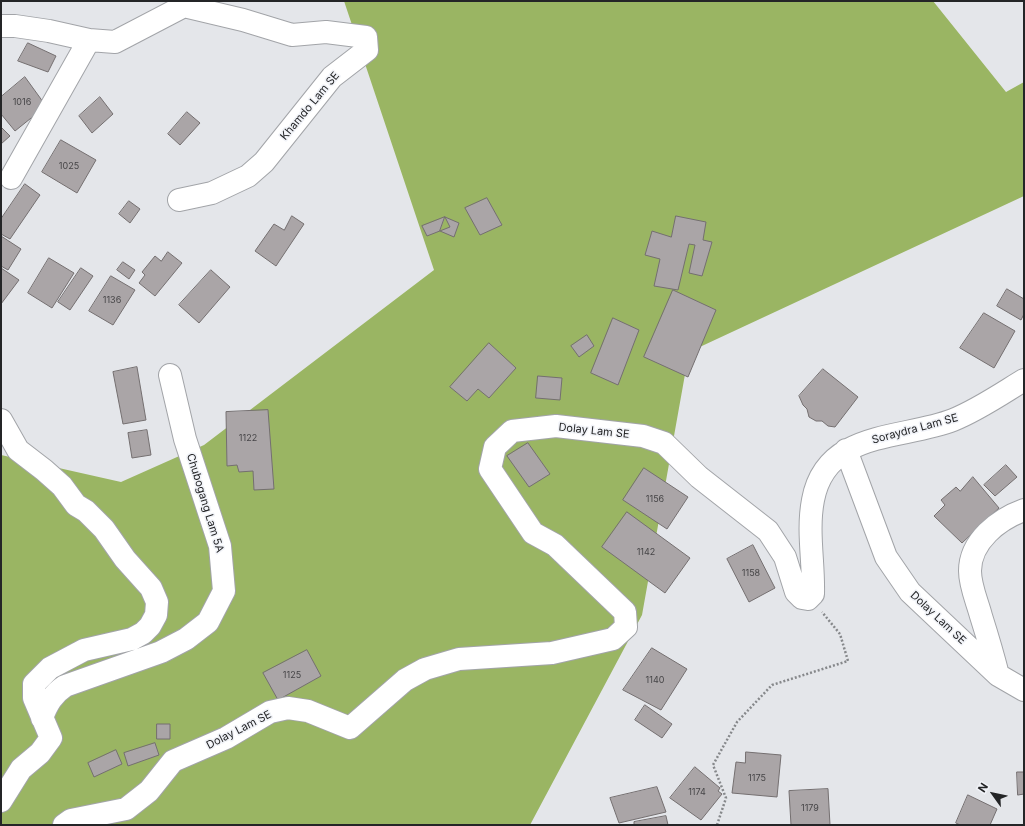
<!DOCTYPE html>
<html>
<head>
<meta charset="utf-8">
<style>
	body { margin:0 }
	#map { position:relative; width:1025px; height:826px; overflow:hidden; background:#e4e6ea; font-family:Inter,sans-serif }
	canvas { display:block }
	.frame { position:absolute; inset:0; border:2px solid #242527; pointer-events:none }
	.north { position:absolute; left:973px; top:774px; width:40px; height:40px; -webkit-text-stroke:3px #f1f3f8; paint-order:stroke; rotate:303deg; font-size:11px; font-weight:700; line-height:16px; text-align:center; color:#242527 }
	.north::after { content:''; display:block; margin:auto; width:14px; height:18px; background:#242527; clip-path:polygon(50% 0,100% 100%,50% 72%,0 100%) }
</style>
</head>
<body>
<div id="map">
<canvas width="1025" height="826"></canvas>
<div class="frame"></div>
<div class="north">N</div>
</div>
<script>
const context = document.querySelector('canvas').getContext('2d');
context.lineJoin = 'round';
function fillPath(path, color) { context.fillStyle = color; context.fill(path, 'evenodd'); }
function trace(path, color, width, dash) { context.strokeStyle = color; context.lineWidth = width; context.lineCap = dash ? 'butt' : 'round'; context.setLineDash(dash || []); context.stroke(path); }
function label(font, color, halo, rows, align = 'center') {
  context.font = font + ' Inter,sans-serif'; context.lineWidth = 3; context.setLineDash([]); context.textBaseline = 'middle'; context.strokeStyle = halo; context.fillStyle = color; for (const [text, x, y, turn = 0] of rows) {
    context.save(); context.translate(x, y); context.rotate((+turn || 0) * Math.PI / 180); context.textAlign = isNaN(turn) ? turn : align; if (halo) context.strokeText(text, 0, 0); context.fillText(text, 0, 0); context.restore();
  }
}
fillPath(new Path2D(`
	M344 1H933L1006 92 1024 82V196L689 352 642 615 530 825H1V455L121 482 204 445 434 270Z`), '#9ab563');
const building = new Path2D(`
	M28 43 56 56 48 72 18 61Z
	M25 77 46 106 15 131 1 114V97Z
	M100 97 113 114 92 133 79 116Z
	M187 112 200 123 180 145 168 134Z
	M1 127 10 136 1 144Z
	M61 140 96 160 77 193 42 172Z
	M25 184 40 195 10 239 1 234V219Z
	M487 198 502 225 480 235 465 208Z
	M129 201 140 209 130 223 119 214Z
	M292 216 304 224 276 266 255 251 274 224 284 230Z
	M676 216 706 222 703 240 712 242 702 276 689 273 695 245 689 244 678 290 654 286 660 259 645 255 652 231 671 237Z
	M445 217 450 227 427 236 422 226Z
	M445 217 459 223 454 237 440 231Z
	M1 236 21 249 8 270 1 266Z
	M168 252 182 263 155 296 139 283 145 275 142 272 155 256 161 261Z
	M49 258 74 273 52 308 28 293Z
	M123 262 135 270 129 279 117 270Z
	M1 268 19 280 1 304Z
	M81 268 93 276 70 310 58 302Z
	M211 270 230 287 199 323 179 305Z
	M111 276 135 290 113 325 89 311Z
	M1007 289 1024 299V314L1021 320 997 306Z
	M673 290 716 310 688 377 644 357Z
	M984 313 1015 331 994 368 960 348Z
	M613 318 639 330 618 385 591 373Z
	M587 335 594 346 579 357 571 346Z
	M489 343 516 368 489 398 478 389 467 401 450 387Z
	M137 367 146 420 123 424 113 372Z
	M823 369 858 397 835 427 828 426 822 421H816L809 417 807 409 803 405 799 396Z
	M538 376 562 378 560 400 536 398Z
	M268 410 274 489 254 490 253 471 239 472 237 465 227 466 226 412Z
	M147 430 151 455 132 458 128 433Z
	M528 443 550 474 529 487 507 456Z
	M1006 465 1017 477 995 496 984 485Z
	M644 468 688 497 667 529 623 500Z
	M973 477 999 508 962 543 934 516 945 505 941 500 956 487 960 491Z
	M627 512 690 558 665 593 602 547Z
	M753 545 775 588 749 602 727 559Z
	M652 648 687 669 661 710 623 690Z
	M307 650 321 676 278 700 263 673Z
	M645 705 672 724 662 738 635 720Z
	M157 724H170V739H157Z
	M155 743 159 755 128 766 124 753Z
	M116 750 122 764 94 777 88 763Z
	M746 752 781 755 777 797 732 793 736 762 745 763Z
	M695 767 720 788 718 791 722 794 701 820 670 798Z
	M1017 772H1024V794L1018 795Z
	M657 787 666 812 619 823 610 798Z
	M828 789 830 825H791L789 791Z
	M968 795 997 809 990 825H960L956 823Z
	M666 816 668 825H634V822Z`);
fillPath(building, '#aaa5a7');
trace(building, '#746f70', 1);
const minor = new Path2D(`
	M1 26H15L49 31 89 40 115 42 184 6 243 20 292 35 326 32 366 37 367 50 332 77 264 162 248 176 212 193 179 200
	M11 178 89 40
	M1 420 18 450 44 470 62 486 76 505 86 511 104 529 125 559 151 588 157 602 156 615 150 626 143 633 132 639 84 650 50 668 34 684V698L51 738 40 753 21 769 1 801
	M846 450 886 557 910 592 998 675C993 655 987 635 981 616 977 601 970 586 970 571 970 541 999 519 1024 510
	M998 675 1024 690
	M42 718C47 704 53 694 65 686L161 652 186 639 208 622 224 591 220 546 185 439 170 375
	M64 825 71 820 126 809 149 791 173 761 226 738 270 712 288 708 308 711 350 728 405 680 425 669 459 659 552 653 613 639 626 627 625 612 555 545 533 533 490 469 495 447 512 431 556 426 643 436 664 443 699 477 768 531 785 557 796 592 802 598 808 599 813 594C814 563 807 531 813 500 826 430 901 440 953 420 978 410 1001 394 1024 380`);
trace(minor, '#a2a4a8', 24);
trace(new Path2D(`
	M717 825 726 798 713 765 737 722 772 685 848 661 840 634 822 612`), '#86888b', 2.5, [2, 2]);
trace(minor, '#fff', 22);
label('9px', '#464547', null, [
	["1016",22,102],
	["1025",69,166],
	["1136",112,300],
	["1122",248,438],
	["1156",655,499],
	["1142",646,552],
	["1158",751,573],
	["1125",292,675],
	["1140",655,680],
	["1175",757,778],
	["1174",697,792],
	["1179",810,808]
]);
label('11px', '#242527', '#f1f3f8', [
	["Khamdo Lam SE",310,106,-50],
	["Soraydra Lam SE",915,429,-15],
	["Dolay Lam SE",594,431,6],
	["Chubogang Lam 5A",205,503,73],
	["Dolay Lam SE",938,618,43],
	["Dolay Lam SE",239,730,-27]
]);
</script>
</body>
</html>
